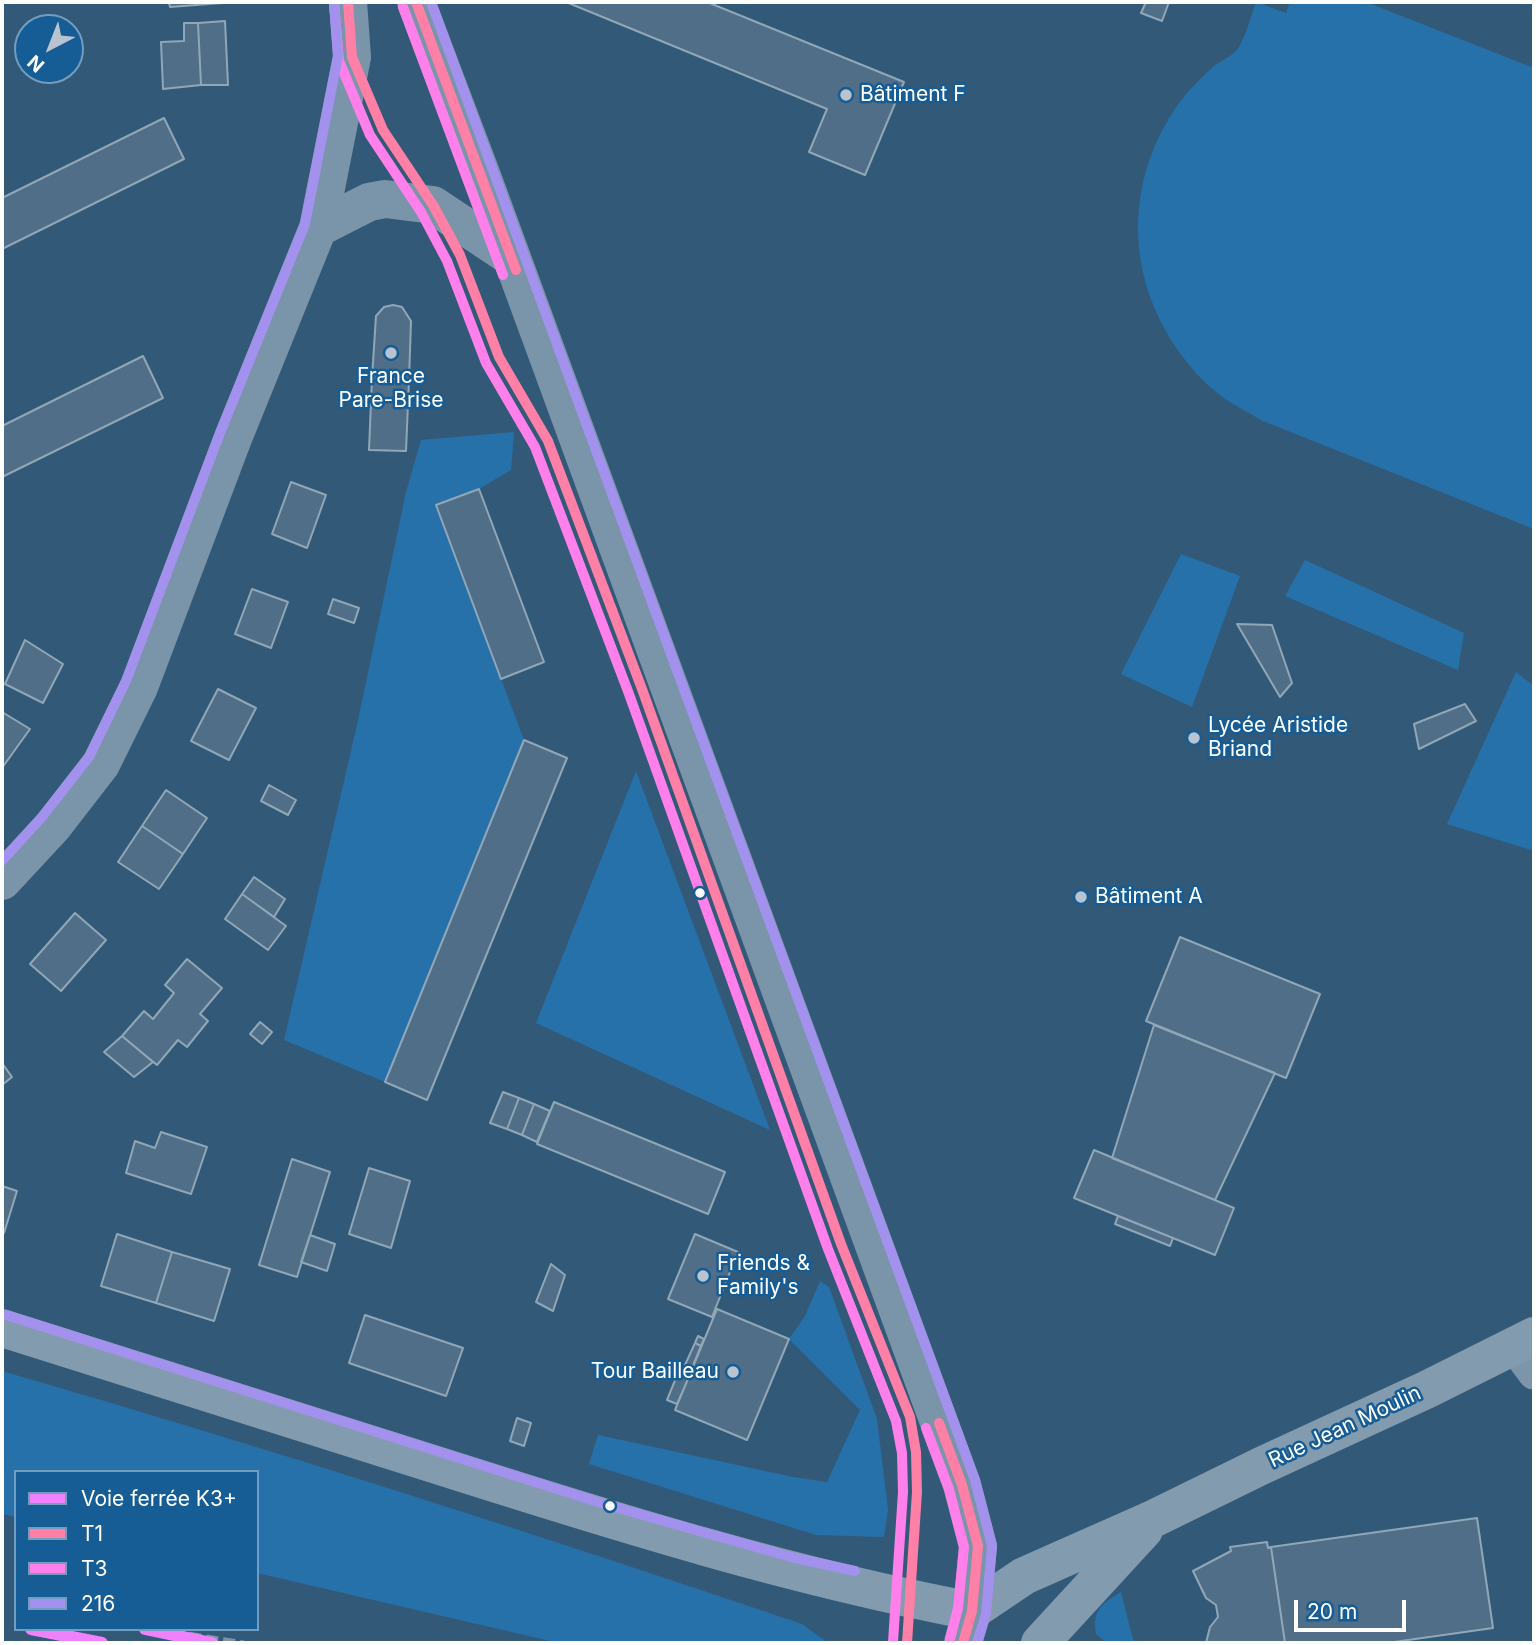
<!DOCTYPE html>
<html>
<head>
<meta charset="utf-8">
<style>
	body { margin:0 }
	#map { position:relative; width:1536px; height:1645px; overflow:hidden; background:#335978; font-family:Inter,sans-serif }
	canvas { display:block }
	.frame { position:absolute; inset:0; border:4px solid #fff; pointer-events:none }
	.legend { position:absolute; left:14px; top:1470px; width:245px; height:161px; box-sizing:border-box; background:#165c95; border:2px solid #739dbf; margin:0; padding:9px 12px; list-style:none; font-size:21px; color:#fff }
	.legend li { display:flex; align-items:center; gap:14px; height:35px }
	.legend b { width:35px; border:2px solid #739dbf }
	.north { position:absolute; left:14px; top:14px; width:70px; height:70px; box-sizing:border-box; background:#165c95; border:2px solid #739dbf; border-radius:50%; rotate:222deg; font-size:19px; font-weight:700; line-height:28px; text-align:center; color:#fff }
	.north::after { content:''; display:block; margin:auto; width:24px; height:32px; background:#b8c5d0; clip-path:polygon(50% 0,100% 100%,50% 72%,0 100%) }
	.scale { position:absolute; left:1294px; top:1600px; width:112px; height:32px; box-sizing:border-box; border:4px solid #fff; border-top:0; padding-left:9px; font-size:21px; line-height:24px; white-space:nowrap; color:#fff; -webkit-text-stroke:5px #165c95; paint-order:stroke }
</style>
</head>
<body>
<div id="map">
<canvas width="1536" height="1645"></canvas>
<div class="frame"></div>
<ul class="legend">
<li><b style="height:9px;background:#ef82fc"></b>Voie ferrée K3+</li>
<li><b style="height:9px;background:#ff80a6"></b>T1</li>
<li><b style="height:9px;background:#ff80ea"></b>T3</li>
<li><b style="height:9px;background:#a391ee"></b>216</li>
</ul>
<div class="north">N</div>
<div class="scale">20 m</div>
</div>
<script>
const context = document.querySelector('canvas').getContext('2d');
context.lineJoin = 'round';
function fillPath(path, color) { context.fillStyle = color; context.fill(path, 'evenodd'); }
function trace(path, color, width, dash) { context.strokeStyle = color; context.lineWidth = width; context.lineCap = dash ? 'butt' : 'round'; context.setLineDash(dash || []); context.stroke(path); }
function label(font, color, halo, rows, align = 'center') {
  context.font = font + ' Inter,sans-serif'; context.lineWidth = 5; context.setLineDash([]); context.textBaseline = 'middle'; context.strokeStyle = halo; context.fillStyle = color; for (const [text, x, y, turn = 0] of rows) {
    context.save(); context.translate(x, y); context.rotate((+turn || 0) * Math.PI / 180); context.textAlign = isNaN(turn) ? turn : align; if (halo) context.strokeText(text, 0, 0); context.fillText(text, 0, 0); context.restore();
  }
}
fillPath(new Path2D(`
	M1256 2 1286 13 1290 2H1366L1534 68V529L1263 421C1244 410 1225 401 1209 386 1131 312 1114 200 1175 109 1185 94 1200 78 1214 66 1222 60 1235 55 1239 47 1247 33 1251 16 1256 2Z
	M514 432 511 470 479 489 436 505 524 740 385 1082 284 1040 357 725 406 492 421 440Z
	M1181 554 1240 576 1192 707 1121 674Z
	M1305 560 1464 633 1458 670 1285 596Z
	M1516 672 1534 686V839L1531 850 1447 824Z
	M636 771 770 1130 536 1023Z
	M820 1281 829 1287 877 1419 888 1510 884 1537 816 1535 589 1464 598 1435 793 1477 827 1482 860 1410 789 1339 805 1316Z
	M2 1371C271 1449 537 1534 802 1624L828 1643H559L257 1573V1472H16V1517L2 1514Z
	M1121 1592 1134 1643H1107L1096 1634C1092 1609 1102 1604 1121 1592Z`), '#2771aa');
const building = new Path2D(`
	M169 2H235L170 7Z
	M566 2H707L904 82 865 175 809 152 827 109Z
	M1146 2H1169L1162 21 1141 13Z
	M225 21 228 85H201L198 23Z
	M184 23H198L201 85 163 89 161 42 184 41Z
	M164 118 184 159 2 249V198Z
	M393 305 402 307 411 321 409 380 372 378 376 316 384 307Z
	M143 356 163 398 2 477V426Z
	M372 378 409 380 406 451 369 450Z
	M291 482 326 495 307 548 272 534Z
	M479 489 544 662 501 679 436 505Z
	M252 589 288 602 271 648 235 634Z
	M333 599 359 608 354 623 328 614Z
	M1237 624 1272 625 1292 683 1280 697Z
	M25 640 63 664 43 703 5 684Z
	M218 689 256 708 229 760 191 741Z
	M1465 704 1476 721 1419 749 1414 724Z
	M2 712 30 729 2 768Z
	M524 740 567 758 427 1100 385 1082Z
	M269 785 296 800 288 815 261 801Z
	M166 790 207 818 183 854 142 826Z
	M142 826 183 854 159 889 118 862Z
	M254 877 285 899 274 917 242 894Z
	M242 894 286 926 268 950 225 919Z
	M75 913 106 940 61 991 30 964Z
	M1180 937 1320 994 1286 1078 1146 1021Z
	M187 959 222 988 200 1014 208 1021 187 1047 178 1040 157 1065 122 1036 144 1011 153 1019 174 993 165 985Z
	M260 1022 272 1032 262 1044 250 1034Z
	M1154 1025 1275 1073 1215 1200 1112 1158Z
	M122 1036 153 1062 134 1077 104 1052Z
	M2 1063 12 1077 2 1085Z
	M503 1092 519 1098 507 1129 490 1123Z
	M519 1098 534 1104 522 1135 507 1129Z
	M554 1102 725 1172 708 1214 537 1144Z
	M534 1104 550 1111 537 1142 522 1135Z
	M161 1132 207 1147 191 1194 126 1173 135 1141 155 1148Z
	M1094 1150 1234 1208 1215 1255 1074 1198Z
	M292 1159 330 1172 297 1277 259 1265Z
	M369 1168 410 1181 391 1248 349 1234Z
	M2 1186 17 1191 4 1233H2Z
	M1118 1216 1173 1238 1170 1246 1115 1224Z
	M117 1234 172 1252 156 1303 101 1286Z
	M695 1234 738 1252 712 1317 668 1299Z
	M310 1235 335 1244 327 1271 301 1262Z
	M172 1252 230 1269 214 1321 156 1303Z
	M551 1264 565 1275 553 1311 536 1302Z
	M717 1309 789 1339 747 1440 675 1410Z
	M365 1315 463 1348 446 1396 349 1363Z
	M698 1336 704 1339 701 1346 695 1343Z
	M695 1343 701 1346 692 1368 685 1365Z
	M678 1373 689 1377 677 1404 667 1400Z
	M517 1418 531 1423 524 1446 510 1441Z
	M1477 1518 1493 1628 1387 1643H1285L1271 1547Z
	M1267 1542 1268 1548 1271 1547 1285 1643H1206L1210 1627 1218 1617 1216 1605 1206 1598 1193 1571 1231 1551 1230 1547Z`);
fillPath(building, '#506e87');
trace(building, '#90a7b8', 2);
trace(new Path2D(`
	M1514 1346 1534 1373`), '#7c95ab', 33);
trace(new Path2D(`
	M2 1328C150 1374 298 1421 446 1468 619 1523 793 1577 972 1611L1024 1576 1155 1518 1261 1466 1428 1389 1534 1336
	M1040 1643 1144 1530`), '#839baf', 38);
trace(new Path2D(`
	M416 2 483 179 962 1485 978 1546 972 1611 963 1643
	M318 228 369 202 385 199 433 205 511 257
	M2 881 53 826 101 764 139 687 233 438 318 228 352 57 348 2`), '#7a94a9', 38);
trace(new Path2D(`
	M156 1629 244 1643
	M72 1637 105 1643`), '#7d95aa', 5, [12, 5]);
trace(new Path2D(`
	M348 2 352 57 383 130 433 205 460 255 499 357 548 441 642 689 841 1244 910 1417 916 1452 917 1492 907 1643
	M416 2 516 270
	M939 1423 962 1485 978 1546 972 1611 963 1643`), '#ff80a6', 10);
trace(new Path2D(`
	M334 3 339 61 370 135 421 212 447 261 486 363 535 447 629 694 828 1249 896 1421 902 1453 903 1492 893 1642
	M403 7 503 275
	M926 1428 949 1489 964 1547 958 1608 950 1639`), '#ff80ea', 10);
trace(new Path2D(`
	M431 2 975 1480 992 1546 986 1614 977 1643
	M2 861 42 817 89 757 126 681 220 433 305 224 338 56 334 3
	M6 1315 611 1506 791 1557 855 1571`), '#a391ee', 10);
trace(new Path2D(`
	M31 1629 102 1643
	M145 1629 212 1643`), '#ef82fc', 12);
for (const [x, y, r, color] of [
	[846,95,7,"#b8c5d0"],
	[391,353,7,"#b8c5d0"],
	[1194,738,7,"#b8c5d0"],
	[700,893,6,"#fff"],
	[1081,897,7,"#b8c5d0"],
	[703,1276,7,"#b8c5d0"],
	[733,1372,7,"#b8c5d0"],
	[610,1506,6,"#fff"]
]) { const dot = new Path2D(); dot.arc(x, y, r, 0, 2 * Math.PI); context.fillStyle = color; context.fill(dot); trace(dot, '#165c95', 2.5); }
label('21px', '#fff', '#165c95', [
	["Bâtiment F",860,95],
	["France",391,377,"center"],
	["Pare-Brise",391,401,"center"],
	["Lycée Aristide",1208,726],
	["Briand",1208,750],
	["Bâtiment A",1095,897],
	["Friends &",717,1264],
	["Family's",717,1288],
	["Tour Bailleau",719,1372,"right"]
], 'left');
label('21px', '#fff', '#165c95', [
	["Rue Jean Moulin",1345,1427,-25]
]);
</script>
</body>
</html>
